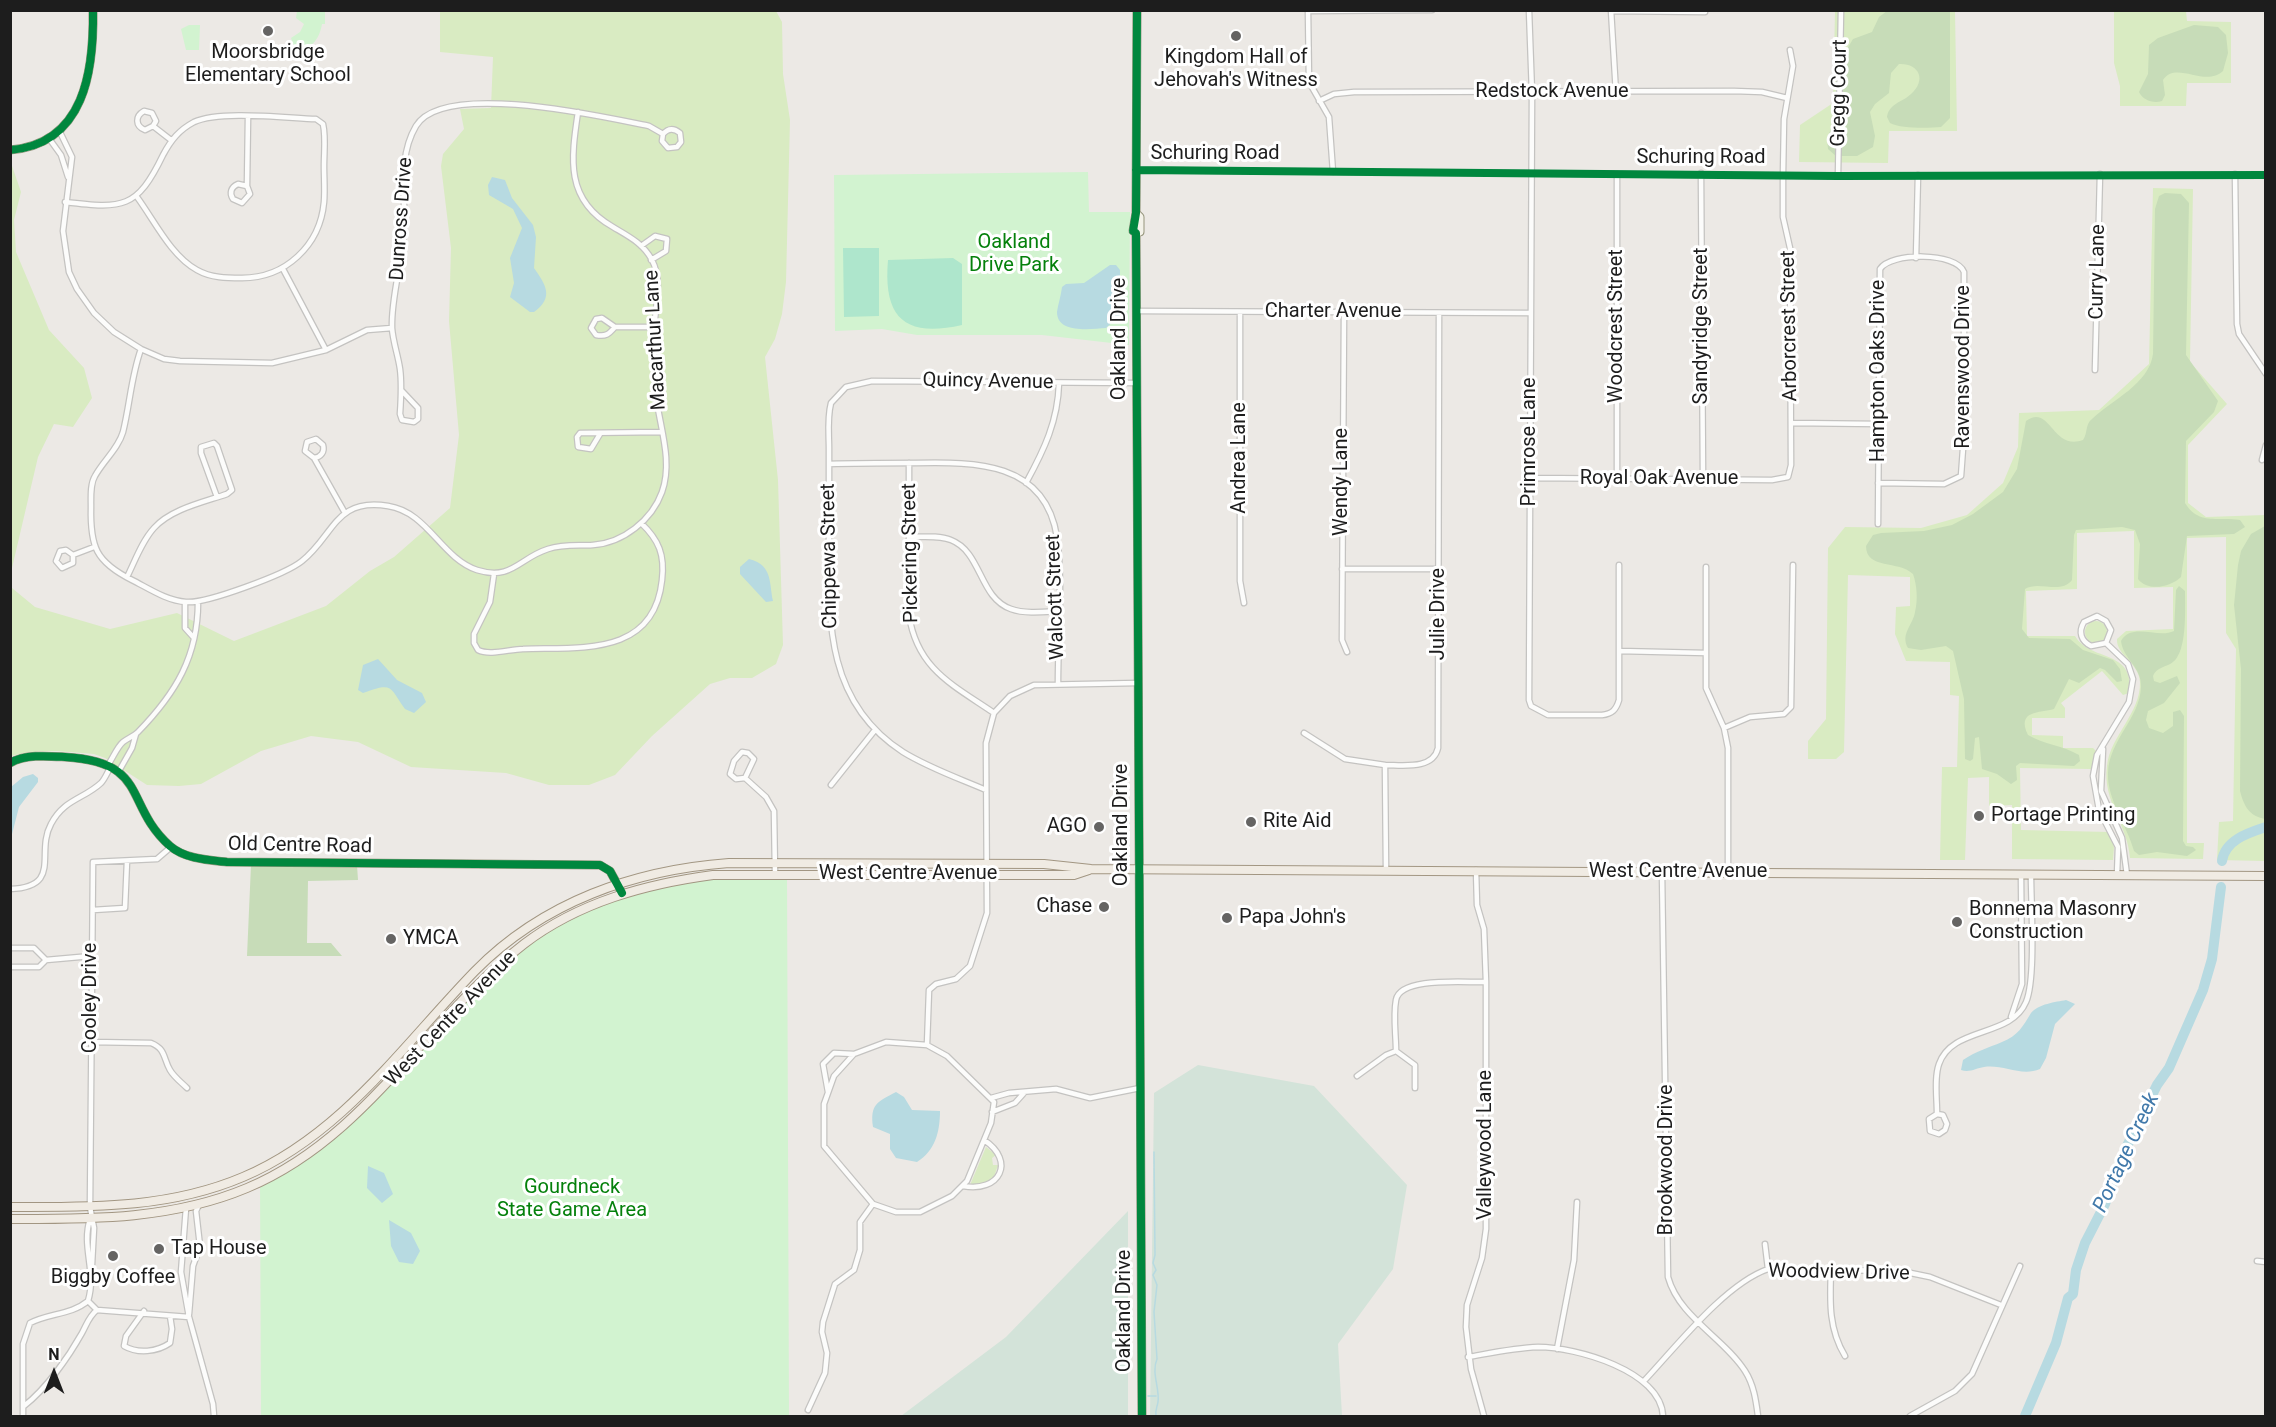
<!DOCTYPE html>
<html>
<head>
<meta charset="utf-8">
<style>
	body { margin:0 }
	#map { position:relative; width:2276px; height:1427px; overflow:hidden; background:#ece9e5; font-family:Roboto,sans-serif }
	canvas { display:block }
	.frame { position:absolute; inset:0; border:12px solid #1d1d1d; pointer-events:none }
	.north { position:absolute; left:24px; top:1343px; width:60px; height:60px; -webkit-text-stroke:4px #fff; paint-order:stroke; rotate:0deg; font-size:16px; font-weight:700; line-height:24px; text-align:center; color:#1d1d1d }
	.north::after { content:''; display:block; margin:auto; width:21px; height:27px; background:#1d1d1d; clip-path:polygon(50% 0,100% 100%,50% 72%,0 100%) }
</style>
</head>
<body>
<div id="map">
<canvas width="2276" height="1427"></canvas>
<div class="frame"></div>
<div class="north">N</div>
</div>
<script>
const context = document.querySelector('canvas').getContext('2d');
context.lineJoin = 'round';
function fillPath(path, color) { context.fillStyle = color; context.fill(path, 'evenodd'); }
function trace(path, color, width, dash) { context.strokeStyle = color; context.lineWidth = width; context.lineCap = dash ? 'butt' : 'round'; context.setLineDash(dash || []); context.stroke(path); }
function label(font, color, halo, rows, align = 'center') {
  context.font = font + ' Roboto,sans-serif'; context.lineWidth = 6; context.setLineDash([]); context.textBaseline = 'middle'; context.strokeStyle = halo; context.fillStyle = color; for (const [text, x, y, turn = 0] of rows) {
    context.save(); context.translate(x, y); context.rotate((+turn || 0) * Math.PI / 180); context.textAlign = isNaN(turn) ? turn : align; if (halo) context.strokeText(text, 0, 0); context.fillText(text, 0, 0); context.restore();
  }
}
fillPath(new Path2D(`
	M440 11H776L782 22 783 74 790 120 786 282 782 314 775 339 765 357 778 480 783 645 776 664 752 678H730L710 684 652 736 615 775 589 785H549L506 773 411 767 358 742 311 736 261 751 201 784 179 786 147 785 105 758 94 754 57 751 29 752 11 756 10 160 21 192 14 220 16 252 49 330 84 368 92 398 73 427 54 424 38 457 12 568V588L35 607 110 629 177 613 234 641 326 606 370 571 394 557 450 508 459 435 449 321 451 248 441 166 443 154 464 129 460 109 491 108 493 57 440 52Z
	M1835 11H1955L1957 131H1889L1888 163 1799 162 1800 125 1833 103Z
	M2114 11H2186L2187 21 2231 22V83H2187L2186 106H2120V86L2114 63Z
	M2153 188 2193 189 2190 362 2227 404 2188 445V503L2206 517 2265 515V861L2217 860 2219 822 2233 821 2236 649 2226 633V537L2187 538V843H2204L2203 859 2130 858C2128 825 2102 801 2107 766 2110 736 2141 713 2140 682 2139 663 2116 655 2117 639L2126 631 2173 629V587L2134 588V531L2077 533V589L2026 591 2027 636H2075C2090 662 2136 649 2129 693L2123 695 2102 671 2061 703 2065 708V718H2032V735L2063 736V748H2093L2096 751 2091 769 2020 768 2021 830 2109 832 2114 847 2113 860 2012 859V805L1989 806V777L1968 778 1965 860H1940L1942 767H1957L1959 696 1950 695V662L1906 661 1895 634 1896 607 1910 606V577L1848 575 1844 752 1836 759H1808V741L1826 719 1828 548 1845 527 1921 528 1967 515 2003 483 2018 447 2019 413 2099 410 2149 364Z
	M2085 632a11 11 0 1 1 22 0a11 11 0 1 1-22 0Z
	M986 1147 996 1155 992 1158 993 1165H998L993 1180 982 1186 970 1185Z`), '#d9ebc2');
fillPath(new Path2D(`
	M1887 11H1950V118L1941 127C1929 128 1901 129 1890 123L1887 117C1888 112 1888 112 1891 108 1896 102 1905 100 1911 94 1927 80 1919 63 1899 64L1891 73 1889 93 1875 104 1870 112 1875 136 1873 147 1857 156H1836L1828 149 1827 139 1842 99 1844 54 1853 39 1872 32 1879 17Z
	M2194 25 2218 27 2226 35 2228 53 2223 71C2205 88 2176 60 2163 80L2165 95 2162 101C2153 104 2143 100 2139 92L2148 74 2149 45 2158 38Z
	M2165 193 2181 194 2189 203 2186 355 2218 401 2214 412 2186 441 2185 503C2199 526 2218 516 2240 520L2245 527 2234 534 2187 536 2181 577C2171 587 2148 592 2138 579L2140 544 2135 530 2122 527 2076 530 2074 535 2072 580C2060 595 2039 580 2025 589L2022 629 2029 638 2070 639 2083 650 2113 660 2120 669 2122 681 2117 682 2105 670 2100 668 2079 683 2069 679 2054 709C2040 713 2016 710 2028 735 2043 744 2064 746 2079 755L2080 761 2074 766 2020 763 2016 766 2017 780 2011 784 1997 774 1982 769 1979 737 1975 738 1973 759 1970 761 1965 759 1964 699 1953 651 1946 646 1921 650 1908 648C1900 634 1913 625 1915 612 1918 600 1917 585 1913 574 1899 560 1866 570 1866 546L1873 535 1881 533 1924 531 1952 525 1973 514 2003 492 2017 469 2026 421C2050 403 2052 451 2083 440 2088 433 2085 424 2092 419 2112 400 2149 384 2153 354L2155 209 2159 196Z
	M2265 526 2266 819H2265C2249 816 2244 806 2240 791L2241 669 2234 605 2238 565 2241 551 2251 534Z
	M2179 586 2185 591C2185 608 2187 645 2176 659 2169 668 2158 665 2153 676L2154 681 2160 683 2177 676 2180 683 2164 703 2148 711 2146 720 2149 728 2163 733 2173 726V712L2180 710 2184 716 2183 841 2186 846 2193 847 2196 850 2187 856 2157 852 2139 855 2134 851C2127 825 2107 800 2108 773 2109 740 2140 718 2141 687 2142 667 2123 659 2121 641 2132 622 2158 639 2174 631L2176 590Z
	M251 865H357L358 880 308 881 307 943H331L342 956H247Z`), '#c7dcb8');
fillPath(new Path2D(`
	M1198 1065 1314 1086 1407 1185 1393 1269 1338 1344 1342 1416H1150L1154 1093Z
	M1128 1211V1416H901L1006 1337Z`), '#d3e3d9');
fillPath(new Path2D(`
	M297 11H325V24H322C319 41 311 48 296 53L291 38 300 32 304 24 296 18Z
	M189 25H200L199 50H186L181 29Z
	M1088 172 1089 212H1130L1129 345 1042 335H917L882 329 835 331 834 175Z
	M737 870 787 871 789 1416H261L260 1179 295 1161 333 1134 500 961 553 922 616 893 673 878Z`), '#d2f3d0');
fillPath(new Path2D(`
	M843 248H879V316L844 317Z
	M953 258 962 264V325C905 338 883 318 888 260Z`), '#aee6cc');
fillPath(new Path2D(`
	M492 177 505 180 512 198 533 225 536 237 534 268C545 284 555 297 534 312H530L510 297 514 283 510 258 522 228 513 209 489 195 488 185Z
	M1110 265H1116L1120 270V315L1106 328C1091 329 1057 334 1057 312 1058 304 1061 296 1062 287L1066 284 1084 283Z
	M749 559C773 565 769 583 773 601L766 602 740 574V567Z
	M378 659 397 680 422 693 426 702 414 713 405 709C389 686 393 682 363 693L358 690 363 665Z
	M33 774 38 778V782L19 807 11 838V787L23 777Z
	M2066 1000 2075 1004 2055 1024 2046 1058 2040 1069C2021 1077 2003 1064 1984 1067 1976 1068 1970 1073 1961 1070L1963 1060C1976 1051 1988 1048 2002 1042 2018 1036 2023 1026 2031 1013 2038 1004 2056 1002 2066 1000Z
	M896 1092 904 1097 912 1110 940 1111C940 1132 935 1151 917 1162L896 1158 890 1149V1134L873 1127C870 1104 877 1102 896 1092Z
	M368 1166 384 1173 393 1194 382 1203 367 1188Z
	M389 1220 411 1233 420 1251 413 1264 399 1262 391 1246Z`), '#b7dae1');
trace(new Path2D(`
	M1154 1152 1155 1255 1153 1263 1156 1270 1153 1275 1157 1285 1154 1312 1157 1359C1151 1372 1160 1389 1158 1402 1157 1408 1155 1410 1156 1416
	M1148 1396H1156`), '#b7dae1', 1.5);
trace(new Path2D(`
	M2222 861C2225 840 2248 833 2266 827
	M2025 1416 2056 1343 2068 1298 2073 1294 2076 1270 2085 1243 2105 1204 2126 1148 2157 1085 2169 1068 2203 990 2212 959 2221 887`), '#b7dae1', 10);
const street = new Path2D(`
	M1308 10 1309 82 1329 117 1333 172
	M1529 10 1532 93 1529 700 1531 706 1548 715H1602C1612 714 1616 710 1619 700V565
	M1611 10 1616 93
	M1308 11 1432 10
	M1611 11 1705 12
	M1319 101 1334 94 1354 92 1734 91 1762 92 1787 98
	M153 126 145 130C135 126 135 116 144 111L152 113 156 121 153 126 171 140
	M59 130 72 157 63 231 69 272 77 289 94 313 114 332 141 349 164 359 180 361 272 363 326 350 367 330 392 328
	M48 137 61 155 68 177
	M1136 170 1838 176 2266 175
	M1701 173 1703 478
	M1617 174V479
	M2235 174 2237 324 2239 334 2266 374
	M1838 176 1841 10
	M247 186 238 184C231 187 229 193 233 199L242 203 250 194 247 186 248 117
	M65 202C123 209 137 209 163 155 171 140 179 130 194 122 220 110 286 118 316 119L323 124C326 137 324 152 324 166 324 178 325 190 324 202 320 246 285 278 242 278 227 278 211 278 197 270 171 256 154 220 137 197
	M641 246 655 236 667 239 666 251 651 260
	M1916 258 1918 175
	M283 269 326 350
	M1136 311 1530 313
	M1344 311 1342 640 1347 652
	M1240 312V581L1244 603
	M615 327C609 334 606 337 596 335L591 328 596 319 602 318 615 327H654
	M141 349C131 377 130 404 123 432 118 449 104 460 95 476 90 484 91 497 91 507 90 547 96 562 132 580 148 588 167 601 186 602 206 604 286 574 302 561 334 536 335 497 388 506 428 512 441 558 477 570 512 581 519 558 548 549 563 544 578 546 593 545 623 543 652 520 662 492 673 461 660 428 656 396 654 374 653 353 654 331 655 308 663 281 652 260 643 243 628 236 613 227 565 200 571 159 578 112
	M2095 370 2100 174
	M402 391 418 408V419L414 422 402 420 400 414C401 399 402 384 400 369 398 355 393 342 392 328 391 297 402 264 404 233 406 197 397 158 416 126 443 80 604 117 649 126L663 134C668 128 674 128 680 133L681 142 677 147 668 148 662 141 663 134
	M1791 423 1879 424
	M600 434 591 449 578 447 577 437 580 433 661 432
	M314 458C321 457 325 452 323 445L316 439 307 442 305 451 314 458 345 513
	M2262 460 2266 445
	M909 463V615C917 669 953 685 994 713
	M829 464C858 463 887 463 916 463 975 462 1045 461 1057 537 1063 582 1058 636 1058 683
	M1530 478 1772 480 1788 477 1791 465 1790 248 1783 217V175L1784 119 1793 66 1790 50
	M1026 483C1044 450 1058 421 1059 383
	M1878 524 1880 269C1891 252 1956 252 1964 272V435L1961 476 1944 484 1878 483
	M909 537C922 537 939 535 951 540 982 552 979 598 1011 609 1025 614 1043 612 1058 611
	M73 555V563L62 568 56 561 60 551 66 550 73 555 94 547
	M1706 567V688L1724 728 1728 748V873
	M1342 569H1439
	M494 574 490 602 474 634V643L478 650C490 656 510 649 523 649 580 647 654 657 662 580 665 555 659 540 641 523
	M127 577C135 561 142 541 154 528 171 509 204 502 227 494L232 490 217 446 214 443 201 447V453L217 497
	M185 602V628L194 638
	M2106 643 2091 646C2081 641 2078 632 2084 622L2097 616 2106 621 2111 630 2106 643 2128 664 2133 679 2129 702 2097 755 2093 776 2099 810 2118 847 2117 875
	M1619 651 1706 653
	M1724 728 1750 717 1784 714 1791 707 1793 565
	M1304 733 1345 759 1385 765
	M2103 749 2101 791 2122 838 2127 875
	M108 765C113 758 117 747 123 742 128 738 134 736 138 732 176 693 198 656 198 602
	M119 771 132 748 136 734
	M745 778 736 779 730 774 734 761 742 752 748 753 754 759 745 778 766 797 774 811 775 873
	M831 785 875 730
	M986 790C958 778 929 768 903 752 821 699 829 611 829 526 829 500 829 474 829 449 829 434 827 418 831 403L846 387 872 381 1137 383
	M1386 870 1385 765C1403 765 1433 770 1438 748L1439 313
	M1476 870 1477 905 1484 929 1486 982V1229L1482 1258 1467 1305 1466 1327 1471 1369 1484 1416
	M1662 872 1668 1277C1679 1317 1724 1338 1745 1371 1754 1385 1756 1401 1758 1416
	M10 889C63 887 35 853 51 824 64 799 84 799 101 783 105 779 108 771 111 766
	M93 910 125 908 127 861
	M10 948H34L46 960 39 967H10
	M46 960 91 956
	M2011 1017 2022 984 2021 874
	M91 1042 151 1043C166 1049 163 1058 170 1070 174 1077 181 1082 187 1088
	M886 1042 927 1045 947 1056 994 1102 991 1123 967 1181 952 1196 920 1212H896L873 1204 824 1146V1104L834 1076 854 1054Z
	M927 1045 929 990 936 984 956 979 970 966 987 913 986 743 994 713 1010 696 1034 685 1138 683
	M1396 1051C1396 1035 1393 1016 1396 1000 1400 976 1467 983 1486 982
	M1396 1051 1415 1065V1088
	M1357 1076 1386 1055 1396 1051
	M828 1092 823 1064 834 1053 854 1054
	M991 1098 1009 1093 1056 1089 1090 1098 1140 1088
	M992 1112 1015 1103 1024 1093
	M1937 1114 1929 1119 1930 1131 1939 1134 1945 1130 1947 1124 1943 1115 1937 1114C1937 1098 1934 1078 1939 1064 1952 1026 2011 1038 2026 1002 2036 979 2031 904 2031 875
	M963 1186C1000 1193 1016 1161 984 1140
	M186 1208 181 1272 189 1317 213 1404 214 1416
	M90 1219C81 1247 97 1272 88 1301L97 1310
	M1765 1244 1768 1269
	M2257 1261 2266 1262
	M92 1265 94 1228 90 1207 93 862 157 859 171 847
	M1831 1269C1830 1300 1828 1328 1845 1356
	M144 1311 126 1336 124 1346C138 1354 157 1352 170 1343L172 1329 170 1316
	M189 1314 193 1266 200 1246 196 1211 199 1205
	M1557 1349 1574 1260 1577 1202
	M1468 1357C1491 1353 1514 1348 1538 1347 1576 1347 1661 1371 1663 1416
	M1644 1381C1676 1347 1725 1284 1768 1269L1901 1271 1930 1277 2001 1305
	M24 1406C46 1389 68 1358 82 1333 87 1324 89 1316 97 1310L189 1317
	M808 1410 825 1373 827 1353 822 1332 823 1322 835 1284 854 1270 860 1250V1222L873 1204
	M23 1416V1344L30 1323C49 1313 71 1315 88 1301
	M1910 1416 1955 1391 1972 1374 2020 1266`);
const secondary = new Path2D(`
	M1137 10 1136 213 1133 231 1136 233 1142 1416
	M10 150C85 144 94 70 93 10
	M1136 233 1140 232V217L1136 213
	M10 763C26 754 48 756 65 757 150 762 123 804 170 846 185 859 208 860 227 862L600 865 610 871 622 893`);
const primary = new Path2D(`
	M10 1207C90 1207 168 1209 243 1177 342 1135 403 1045 475 971 543 902 634 870 729 863L1044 864 1091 869 2266 876
	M10 1219C91 1219 171 1220 247 1188 368 1137 424 1021 524 944 579 902 646 884 713 875H1074L1089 870`);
trace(street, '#c4c3c1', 7);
trace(secondary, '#95957c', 9);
trace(primary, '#a29682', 10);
trace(street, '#fcfcfb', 4.5);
trace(secondary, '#f3f2e9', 7);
trace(primary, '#f0ebe3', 8);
trace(new Path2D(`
	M1137 10 1136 213 1133 231 1136 233 1142 1416
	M10 150C85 144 94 70 93 10
	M1136 170 1838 176 2266 175
	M10 763C26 754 48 756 65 757 150 762 123 804 170 846 185 859 208 860 227 862L600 865 610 871 622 893`), '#00873e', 8);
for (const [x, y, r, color] of [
	[268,31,6,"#656463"],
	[1236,36,6,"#656463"],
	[1979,816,6,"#656463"],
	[1251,822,6,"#656463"],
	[1099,827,6,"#656463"],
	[1104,907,6,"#656463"],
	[1227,918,6,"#656463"],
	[1957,922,6,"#656463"],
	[391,939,6,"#656463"],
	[159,1249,6,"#656463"],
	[113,1256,6,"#656463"]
]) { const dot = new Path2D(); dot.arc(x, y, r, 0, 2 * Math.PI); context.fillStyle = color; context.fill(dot); trace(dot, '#fff', 2); }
label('20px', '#1d1d1d', '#fff', [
	["Moorsbridge",268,53,"center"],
	["Elementary School",268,76,"center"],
	["Kingdom Hall of",1236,58,"center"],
	["Jehovah's Witness",1236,81,"center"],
	["Portage Printing",1991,816],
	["Rite Aid",1263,822],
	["AGO",1087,827,"right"],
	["Chase",1092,907,"right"],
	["Bonnema Masonry",1969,910],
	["Construction",1969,933],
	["Papa John's",1239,918],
	["YMCA",403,939],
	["Tap House",171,1249],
	["Biggby Coffee",113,1278,"center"]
], 'left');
label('20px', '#1d1d1d', '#fff', [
	["Redstock Avenue",1552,92],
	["Gregg Court",1840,93,-89],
	["Schuring Road",1215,154],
	["Schuring Road",1701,158],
	["Dunross Drive",402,219,-86],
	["Curry Lane",2098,272,-89],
	["Charter Avenue",1333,312],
	["Woodcrest Street",1617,326,-90],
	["Sandyridge Street",1702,326,-90],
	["Arborcrest Street",1790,326,-91],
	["Oakland Drive",1120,339,-90],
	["Macarthur Lane",656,340,-93],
	["Ravenswood Drive",1964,367,-90],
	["Hampton Oaks Drive",1879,371,-90],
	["Quincy Avenue",988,382,1],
	["Primrose Lane",1530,442,-90],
	["Andrea Lane",1240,458,-90],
	["Royal Oak Avenue",1659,479],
	["Wendy Lane",1342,482,-90],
	["Pickering Street",911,553,-91],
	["Chippewa Street",830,556,-91],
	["Walcott Street",1056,597,-92],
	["Julie Drive",1439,614,-90],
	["Oakland Drive",1122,825,-90],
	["Old Centre Road",300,846,1],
	["West Centre Avenue",1678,872],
	["West Centre Avenue",908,874],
	["Cooley Drive",91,998,-90],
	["West Centre Avenue",451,1019,-46],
	["Valleywood Lane",1486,1145,-90],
	["Brookwood Drive",1667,1160,-90],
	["Woodview Drive",1839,1273,1],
	["Oakland Drive",1125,1311,-90]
]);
label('20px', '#05810c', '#fff', [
	["Oakland",1014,243],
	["Drive Park",1014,266],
	["Gourdneck",572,1188],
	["State Game Area",572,1211]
]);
label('italic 21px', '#4179aa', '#fff', [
	["Portage Creek",2127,1153,-65]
]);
</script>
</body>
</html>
